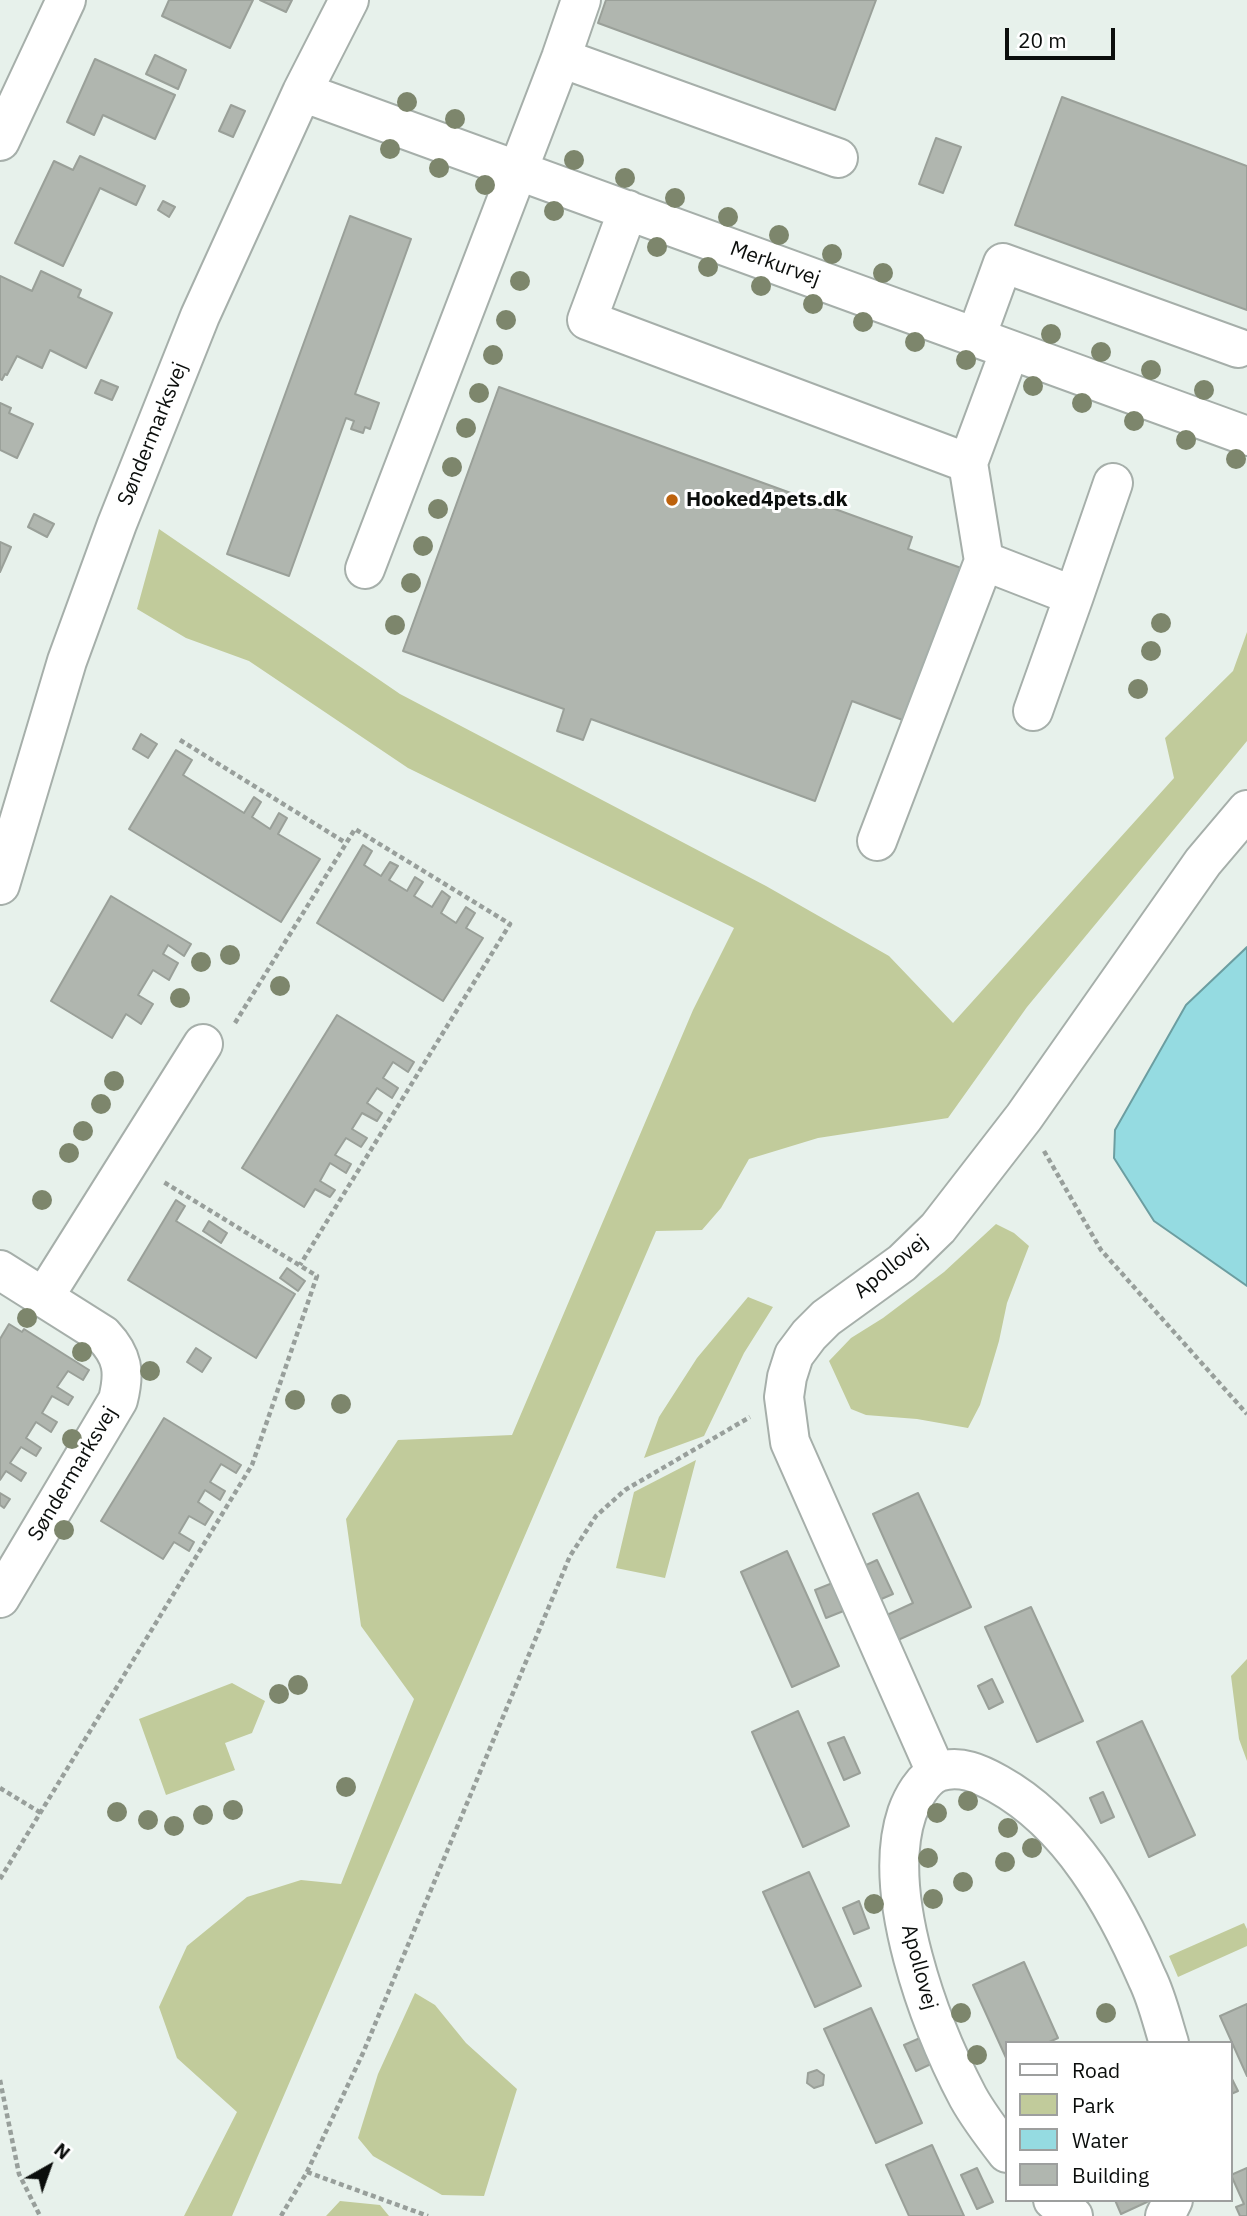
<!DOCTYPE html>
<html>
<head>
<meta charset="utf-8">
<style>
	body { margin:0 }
	#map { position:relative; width:1247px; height:2216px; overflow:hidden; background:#e7f1eb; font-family:"IBM Plex Sans",sans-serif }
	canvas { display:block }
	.legend { position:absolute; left:1005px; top:2041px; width:228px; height:161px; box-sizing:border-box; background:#fff; border:2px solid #9d9f9e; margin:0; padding:9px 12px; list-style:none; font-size:21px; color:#0b0e0c }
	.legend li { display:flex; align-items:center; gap:14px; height:35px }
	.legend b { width:35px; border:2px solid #9d9f9e }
	.north { position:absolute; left:14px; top:2132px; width:70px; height:70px; -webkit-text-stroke:5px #fff; paint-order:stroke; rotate:40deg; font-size:19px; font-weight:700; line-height:28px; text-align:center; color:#0b0e0c }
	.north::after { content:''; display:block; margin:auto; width:24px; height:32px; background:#0b0e0c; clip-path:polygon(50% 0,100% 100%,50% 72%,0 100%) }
	.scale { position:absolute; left:1005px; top:28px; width:110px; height:32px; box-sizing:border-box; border:4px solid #0b0e0c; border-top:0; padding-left:9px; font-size:21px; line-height:24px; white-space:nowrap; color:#0b0e0c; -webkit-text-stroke:5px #fff; paint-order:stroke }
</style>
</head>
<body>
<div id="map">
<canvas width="1247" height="2216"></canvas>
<ul class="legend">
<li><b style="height:9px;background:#fff"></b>Road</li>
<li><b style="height:19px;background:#c1cb9b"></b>Park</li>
<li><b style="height:19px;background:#95dbe1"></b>Water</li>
<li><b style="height:19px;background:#b0b6af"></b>Building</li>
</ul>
<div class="north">N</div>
<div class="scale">20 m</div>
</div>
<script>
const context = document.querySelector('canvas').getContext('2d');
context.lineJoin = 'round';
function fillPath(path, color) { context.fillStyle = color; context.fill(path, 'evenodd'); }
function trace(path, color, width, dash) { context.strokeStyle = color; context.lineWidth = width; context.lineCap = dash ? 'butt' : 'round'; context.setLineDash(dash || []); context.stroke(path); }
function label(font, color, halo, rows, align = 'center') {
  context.font = font + ' "IBM Plex Sans",sans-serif'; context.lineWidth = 6; context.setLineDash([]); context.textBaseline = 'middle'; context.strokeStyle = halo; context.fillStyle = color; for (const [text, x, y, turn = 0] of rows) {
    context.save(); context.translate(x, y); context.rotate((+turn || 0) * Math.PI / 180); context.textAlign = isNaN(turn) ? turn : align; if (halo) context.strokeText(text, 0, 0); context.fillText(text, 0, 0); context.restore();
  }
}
fillPath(new Path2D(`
	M159 529 400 694 766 886 889 956 953 1023 1174 778 1165 738 1233 671 1247 632V741L1027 1007 948 1118 818 1138 749 1159 721 1208 702 1230 656 1231 232 2216H184L237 2112 177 2058 159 2007 187 1946 247 1897 301 1880 341 1884 414 1699 361 1626 346 1519 398 1440 512 1435 693 1010 734 928 408 768 249 661 186 638 137 609Z
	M996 1224 1014 1233 1029 1246 1007 1303 999 1341 980 1405 968 1428 917 1419 866 1415 851 1409 829 1361 851 1338 883 1318 944 1272Z
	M748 1297 773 1307 744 1353 704 1436 644 1458 659 1417 697 1358Z
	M696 1460 665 1578 616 1568 634 1492Z
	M1247 1659V1761L1239 1739 1231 1676Z
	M232 1683 265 1701 252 1733 225 1743 235 1770 166 1795 139 1719Z
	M1244 1923 1247 1929V1946L1178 1977 1169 1956Z
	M415 1993 435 2005 466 2043 517 2089 484 2196 442 2195 373 2156 358 2138 378 2074Z
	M340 2201 380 2205 389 2216H326Z`), '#c1cb9b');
const water = new Path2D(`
	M1247 947V1286L1154 1221 1114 1158 1115 1130 1186 1005Z`);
fillPath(water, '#95dbe1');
trace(water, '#6c9ea1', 2);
const building = new Path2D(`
	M169 0H253L230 48 162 16Z
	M260 0H292L286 12Z
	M606 0H876L835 110 598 23Z
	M155 55 186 70 178 89 146 74Z
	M95 59 175 95 155 139 103 115 94 135 67 122Z
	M1062 97 1247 166V310L1015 225Z
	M231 105 245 111 233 137 219 131Z
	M936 138 961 147 943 193 919 184Z
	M80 156 145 186 136 205 100 188 63 266 15 243 54 161 73 170Z
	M163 201 175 207 169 217 158 210Z
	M350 216 411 239 355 394 379 403 370 429 365 427 363 433 351 429 354 421 346 418 289 576 227 554Z
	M41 271 81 290 78 297 112 313 86 368 50 350 42 368 17 356 7 375 5 374 2 380 0 379V276L32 291Z
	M101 380 118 387 112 400 95 393Z
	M499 387 912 537 908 549 964 569 908 722 852 701 815 801 591 719 583 740 557 731 564 709 403 651Z
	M0 403 11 408 9 413 33 424 17 458 0 450Z
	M34 514 54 524 47 537 28 527Z
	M0 542 11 547 0 572Z
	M141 734 157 744 148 758 133 749Z
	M176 750 192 760 183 775 244 813 254 797 261 802 252 817 270 829 279 813 287 818 278 834 320 859 281 922 129 829Z
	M363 845 372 851 364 865 381 876 390 862 398 866 389 880 407 891 415 877 423 882 414 896 432 907 442 891 450 897 441 913 456 923 466 907 475 913 466 928 483 938 443 1001 317 923Z
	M111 896 191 944 184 956 168 945 163 954 178 963 169 980 153 970 138 995 153 1004 141 1024 126 1014 112 1038 51 1001Z
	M337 1015 414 1062 408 1072 393 1062 383 1078 398 1088 392 1098 377 1088 367 1103 382 1113 377 1121 362 1113 352 1129 367 1138 361 1147 346 1138 335 1155 351 1164 346 1173 330 1163 320 1181 335 1190 330 1197 315 1189 304 1207 242 1168Z
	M176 1200 185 1206 176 1221 295 1294 256 1358 128 1280Z
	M209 1221 227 1233 221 1243 203 1231Z
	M287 1268 305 1281 298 1291 280 1278Z
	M9 1324 22 1332 24 1329 89 1370 83 1380 68 1371 57 1387 73 1397 68 1405 52 1396 42 1413 57 1422 51 1432 36 1422 26 1438 41 1448 36 1456 21 1447 10 1463 26 1473 21 1481 6 1471 0 1480V1339Z
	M196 1348 211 1358 202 1372 187 1362Z
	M164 1418 241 1465 236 1473 221 1464 210 1482 225 1491 220 1500 205 1490 198 1502 213 1512 205 1525 189 1516 179 1533 194 1542 189 1551 174 1542 163 1559 101 1521Z
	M0 1493 10 1499 4 1508 0 1505Z
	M918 1493 971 1607 898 1640 887 1615 913 1603 873 1514Z
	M787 1551 839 1666 792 1687 741 1572Z
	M877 1560 893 1594 879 1600 864 1566Z
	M835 1582 846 1610 826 1618 815 1590Z
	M1031 1607 1083 1721 1037 1742 985 1627Z
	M992 1679 1003 1702 989 1709 978 1686Z
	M798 1711 849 1826 803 1847 752 1732Z
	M1142 1721 1195 1835 1149 1857 1097 1742Z
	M844 1737 860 1773 844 1780 828 1743Z
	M1103 1792 1114 1817 1101 1823 1090 1798Z
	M809 1872 861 1986 815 2007 763 1892Z
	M859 1901 869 1928 854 1934 843 1908Z
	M1024 1962 1058 2038 1047 2043H1007V2060L973 1985Z
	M1247 2004V2076L1220 2016Z
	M871 2008 922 2123 876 2143 824 2029Z
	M920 2038 931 2064 916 2071 904 2045Z
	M817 2070 824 2075 823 2085 814 2088 807 2083 808 2073Z
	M1231 2077 1238 2091 1231 2094Z
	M932 2145 964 2216H909L886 2165Z
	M977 2168 993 2202 977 2209 961 2175Z
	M1247 2168V2216H1240L1236 2207 1244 2204 1231 2175Z
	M1115 2200H1146L1147 2202 1121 2214Z`);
fillPath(building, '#b0b6af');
trace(building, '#9aa099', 2);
const minor = new Path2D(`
	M561 58 838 158
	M302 92 1247 436
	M0 141 66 0
	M628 210 587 320 968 463 1010 350
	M976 337 1003 263 1238 348
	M984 561 1074 596 1113 483
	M365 569 561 58 581 0
	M1033 711 1074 596
	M877 841 984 561 968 463
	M0 885 67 661 117 524 200 316 302 92 349 0
	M0 1270 103 1335C123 1356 125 1372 118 1400L0 1598
	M44 1297 203 1044
	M936 1772 790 1442 784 1397 787 1377 794 1355 809 1335 826 1318 902 1263 938 1228 1024 1117 1203 862 1247 810
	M1007 2153C993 2135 979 2117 968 2097 930 2025 880 1893 907 1813 912 1799 923 1778 938 1772 960 1764 980 1774 998 1784 1070 1824 1115 1904 1147 1978 1157 1998 1162 2021 1169 2043
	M1053 2200 1073 2216
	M1165 2216 1173 2200`);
trace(minor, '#a6afaa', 42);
trace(new Path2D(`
	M180 740 346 843
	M235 1023 355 829 510 924 300 1265
	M1044 1151 1101 1250 1247 1414
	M0 1788 41 1813
	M0 1879 252 1465 317 1276 162 1181
	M0 2080 19 2174 40 2216
	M307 2172 428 2216
	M281 2216 307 2172 363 2053 570 1556 596 1516 625 1490 750 1417`), '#989f9b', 4.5, [5, 3.5]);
trace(minor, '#fff', 38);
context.fillStyle = '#7d866c';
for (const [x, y] of [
	[407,102],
	[455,119],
	[390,149],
	[574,160],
	[439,168],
	[625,178],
	[485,185],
	[675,198],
	[554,211],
	[728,217],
	[779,235],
	[657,247],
	[832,254],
	[708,267],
	[883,273],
	[520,281],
	[761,286],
	[813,304],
	[506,320],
	[863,322],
	[1051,334],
	[915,342],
	[1101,352],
	[493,355],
	[966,360],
	[1151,370],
	[1033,386],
	[1204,390],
	[479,393],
	[1082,403],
	[1134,421],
	[466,428],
	[1186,440],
	[1236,459],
	[452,467],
	[438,509],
	[423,546],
	[411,583],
	[1161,623],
	[395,625],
	[1151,651],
	[1138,689],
	[230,955],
	[201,962],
	[280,986],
	[180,998],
	[114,1081],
	[101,1104],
	[83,1131],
	[69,1153],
	[42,1200],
	[27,1318],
	[82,1352],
	[150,1371],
	[295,1400],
	[341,1404],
	[72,1439],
	[64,1530],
	[298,1685],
	[279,1694],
	[346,1787],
	[968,1801],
	[233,1810],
	[117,1812],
	[937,1813],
	[203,1815],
	[148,1820],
	[174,1826],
	[1008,1828],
	[1032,1848],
	[928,1858],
	[1005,1862],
	[963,1882],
	[933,1899],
	[874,1904],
	[961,2013],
	[1106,2013],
	[977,2055]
]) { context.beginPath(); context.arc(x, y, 10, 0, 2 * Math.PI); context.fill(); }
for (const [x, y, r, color] of [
	[672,500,7,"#bd620c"]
]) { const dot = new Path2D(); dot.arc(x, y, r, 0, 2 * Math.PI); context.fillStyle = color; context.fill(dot); trace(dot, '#fff', 2.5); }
label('21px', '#0b0e0c', '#fff', [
	["Merkurvej",775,264,20],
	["Søndermarksvej",153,434,-68],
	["Apollovej",891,1267,-39],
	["Søndermarksvej",73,1474,-59],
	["Apollovej",919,1967,75]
]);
label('bold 21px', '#0b0e0c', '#fff', [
	["Hooked4pets.dk",686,500]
], 'left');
</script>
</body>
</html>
